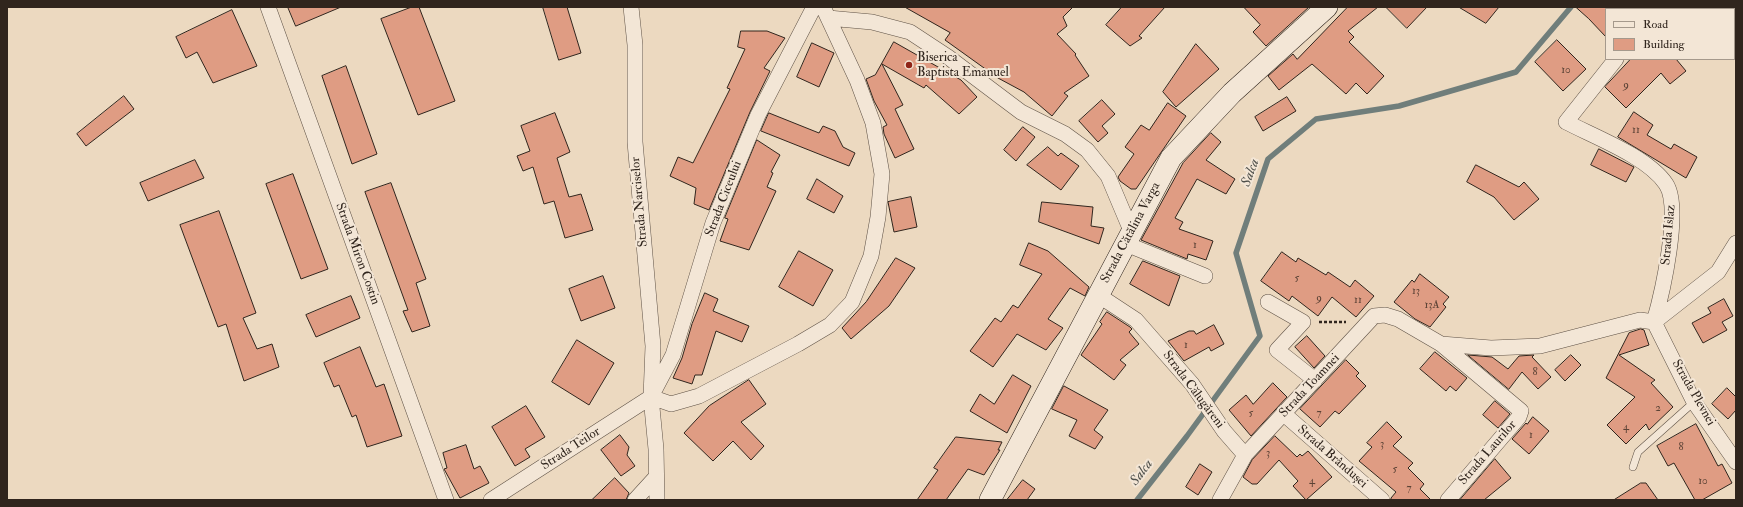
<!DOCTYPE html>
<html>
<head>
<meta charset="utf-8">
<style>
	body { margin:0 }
	#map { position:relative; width:1743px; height:507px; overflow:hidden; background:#ecd9c0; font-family:"IM FELL Double Pica",serif }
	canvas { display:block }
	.frame { position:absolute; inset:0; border:8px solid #30251d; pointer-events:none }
	.legend { position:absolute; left:1605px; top:8px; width:130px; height:52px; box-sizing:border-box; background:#f3e6d6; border:1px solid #a5998c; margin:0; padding:5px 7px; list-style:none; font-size:12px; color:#30251d }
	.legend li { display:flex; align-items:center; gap:8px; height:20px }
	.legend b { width:20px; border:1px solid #a5998c }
</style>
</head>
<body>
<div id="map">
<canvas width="1743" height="507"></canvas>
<div class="frame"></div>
<ul class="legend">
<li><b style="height:5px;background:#f3e6d6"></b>Road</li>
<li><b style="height:11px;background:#df9c83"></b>Building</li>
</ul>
</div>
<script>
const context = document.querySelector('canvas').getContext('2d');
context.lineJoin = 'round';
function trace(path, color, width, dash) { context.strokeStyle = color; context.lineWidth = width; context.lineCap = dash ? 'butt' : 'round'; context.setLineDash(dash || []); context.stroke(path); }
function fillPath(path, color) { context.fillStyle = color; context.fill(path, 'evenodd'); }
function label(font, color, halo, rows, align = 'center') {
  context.font = font + ' "IM FELL Double Pica",serif'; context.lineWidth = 4; context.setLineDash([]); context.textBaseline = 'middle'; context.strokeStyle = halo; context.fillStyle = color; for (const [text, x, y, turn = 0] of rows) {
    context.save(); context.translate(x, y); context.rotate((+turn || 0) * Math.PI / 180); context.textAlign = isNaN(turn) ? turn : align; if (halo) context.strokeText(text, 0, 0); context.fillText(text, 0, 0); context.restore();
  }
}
trace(new Path2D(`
	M1137 500 1187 436 1260 336 1236 253 1268 159 1316 119 1399 106 1516 72 1571 7`), '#707e7b', 5.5);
const building = new Path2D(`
	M288 7H341L296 26Z
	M412 7H419L455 101 418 115 381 19Z
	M543 7H567L581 53 559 60Z
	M905 7H1073L1063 17 1067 26 1057 34 1076 54 1075 55 1089 76 1064 93 1068 96 1052 116 1024 92 998 78 945 40 950 33Z
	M1122 7H1165L1139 36 1142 38 1130 46 1106 25Z
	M1244 7H1309L1266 46 1253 32 1260 25Z
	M1348 7H1378L1348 31 1354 37 1349 42 1384 76 1367 94 1356 83 1346 94 1312 64 1279 90 1268 76 1293 54 1297 59Z
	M1386 7H1427L1407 28Z
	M1459 7H1499L1486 23Z
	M1576 7H1606V37L1589 19Z
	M232 10 257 66 213 83 197 52 186 58 176 37Z
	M741 31H767L785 38 764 68 770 71 750 112 709 210 694 204 696 188 670 176 678 157 693 163 730 89 727 88 745 49 738 47Z
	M1557 40 1586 69 1563 91 1535 62Z
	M894 42 961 80 977 97 959 114 926 85 924 88 882 64 903 105 895 109 914 149 895 158 884 134 883 127 887 125 874 101 866 79 875 75Z
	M812 43 834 53 819 87 797 77Z
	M1196 44 1219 69 1176 107 1163 92Z
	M1631 59H1676L1686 71 1670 84 1661 73 1626 108 1605 87Z
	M346 66 377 154 352 164 322 76Z
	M124 96 134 109 86 146 77 134Z
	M1287 97 1296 111 1263 131 1255 117Z
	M1102 100 1115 114 1102 126 1108 133 1098 142 1079 121Z
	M1168 103 1186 116 1136 189H1131L1120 181 1118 177 1134 154 1125 147 1141 125 1149 130Z
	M1634 112 1653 125 1647 135 1671 149 1674 144 1697 157 1686 178 1618 137Z
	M555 113 570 152 557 158 569 197 581 194 593 230 565 238 554 201 544 204 533 167 523 171 517 156 530 151 521 126Z
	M769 113 819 133 823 126 835 131 843 147 855 153 849 166 761 131Z
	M1023 127 1035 137 1016 161 1004 150Z
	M1211 133 1221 142 1206 160 1235 179 1226 194 1197 179 1175 218 1183 222 1179 229 1213 241 1206 260 1188 254 1187 259 1141 240 1183 163Z
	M757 140 780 155 771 172 773 173 767 187 776 191 749 250 720 241 728 219 725 218Z
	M1048 147 1058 156 1061 153 1079 166 1061 190 1027 165Z
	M1599 149 1634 167 1626 182 1591 165Z
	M195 160 204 178 148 201 140 183Z
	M1476 165 1519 187 1524 182 1539 199 1514 220 1494 197 1467 182Z
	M293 174 328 269 301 279 266 184Z
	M817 179 843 196 834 213 807 199Z
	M391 183 426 279 416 283 430 326 412 332 403 311 408 310 365 192Z
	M911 197 917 227 894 232 888 202Z
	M1042 202 1093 207 1091 226 1104 228 1099 244 1039 222Z
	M219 211 256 313 243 318 257 349 272 344 279 367 244 381 226 324 218 327 180 225Z
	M1029 243 1048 251 1089 287 1085 296 1070 288 1048 319 1063 328 1046 350 1017 334 993 367 970 351 995 318 1001 322 1013 305 1018 308 1042 274 1020 265Z
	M799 251 833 270 813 306 779 287Z
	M1282 252 1296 262 1298 258 1326 275 1328 272 1350 287 1355 280 1374 296 1356 317 1332 297 1318 316 1292 296 1289 301 1261 281Z
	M896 258 915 268 889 306 851 339 842 328 866 302Z
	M1143 261 1180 276 1169 306 1130 284Z
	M1420 274 1449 297 1443 304 1446 307 1430 327 1415 319 1394 302 1412 280 1414 282Z
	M603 276 615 308 581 321 569 289Z
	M705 293 718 299 713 311 749 326 742 342 716 331 702 375H695L692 384 673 378 682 358 692 324Z
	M351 296 360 318 316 337 306 315Z
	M1724 299 1733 316 1722 322 1727 330 1703 343 1692 323 1711 313 1708 308Z
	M1107 312 1130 327 1132 329 1129 332 1139 344 1120 360 1126 365 1114 380 1081 355 1102 324 1100 322Z
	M1214 325 1224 344 1211 351 1209 347 1184 361 1168 341 1189 331H1194L1196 334Z
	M1641 329 1644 330 1649 345 1619 355 1655 380 1651 383 1673 407 1649 430 1646 424 1626 444 1607 425 1635 397 1606 378 1629 333Z
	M1307 336 1325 356 1314 368 1295 347Z
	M577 340 614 363 589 405 552 382Z
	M360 347 376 387 384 384 402 436 367 447 356 415 352 417 339 385 334 387 324 363Z
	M1435 352 1467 378 1456 391 1450 386 1446 391 1420 369Z
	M1468 355 1492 357 1508 369 1519 356 1534 355 1532 357 1551 377 1538 389 1522 372 1509 389Z
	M1571 355 1581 365 1565 381 1555 370Z
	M1346 360 1359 373 1356 376 1366 386 1339 414 1335 411 1320 427 1300 409Z
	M1013 375 1031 386 1007 433 970 411 980 394 994 404Z
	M749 380 766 404 741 422 764 446 751 460 733 441 713 461 684 433 709 406Z
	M1273 383 1287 397 1251 436 1229 410 1246 395 1253 404Z
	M1064 386 1108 410 1094 430 1103 437 1095 449 1069 436 1077 420 1052 409Z
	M1727 388 1736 397V410L1728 419 1712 404Z
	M1495 401 1510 414 1498 428 1483 415Z
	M526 406 545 437 525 449 530 457 515 466 492 427Z
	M1533 417 1549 431 1529 454 1512 439 1526 423 1527 424Z
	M1387 422 1402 437 1393 446 1413 463 1408 468 1424 484 1420 489 1431 500H1391V498L1396 492 1359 461 1372 447 1367 443Z
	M1696 424 1718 466 1722 464 1732 483 1702 500H1695L1674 463 1668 466 1657 446Z
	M620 435 629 447 627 455 635 466 621 476 601 450Z
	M1275 436 1297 457 1300 454 1302 456 1308 451 1332 477 1306 500 1293 486 1298 481 1279 460 1257 484H1252L1243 477 1252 460Z
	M956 437 1002 442 998 450H1000L984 475 968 469 946 500H917L938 470 934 468Z
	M466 445 474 469 480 466 489 483 460 498 444 469 447 468 443 453Z
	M1495 459 1511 478 1484 500H1460Z
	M1200 464 1212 472 1198 495 1186 487Z
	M615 478 629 493 626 500H592Z
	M1023 480 1035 489 1027 500H1007Z
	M1641 483H1646L1658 500H1614Z`);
fillPath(building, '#df9c83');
trace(building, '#30251d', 1);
const lane = new Path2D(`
	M1633 467 1638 452 1694 402`);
const street = new Path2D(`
	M268 7 446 500
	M631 7 635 45V142L653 346 651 397 656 449 657 500
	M1662 9 1663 7
	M828 18 872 22 910 32 948 57 1021 112 1065 134 1087 150 1108 176 1132 233
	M1616 59 1566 122C1595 137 1648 157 1666 184 1682 208 1662 294 1654 322
	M1126 244 1205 276
	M1098 295 1136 320 1192 384 1224 431 1245 455
	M1268 302 1303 322 1277 350 1315 380
	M1654 322 1694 402 1736 462
	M1654 322 1718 272 1736 243
	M1441 344 1521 411 1519 417 1448 500
	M653 393 673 355 713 223 758 115 814 7
	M651 397 671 404 699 396 798 344 830 325 852 302 871 256 878 217 882 174 873 123 857 80 823 7
	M1284 414 1382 500
	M491 500 651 397
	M635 500 656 477
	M1220 500 1245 455 1374 316 1385 315 1398 319 1441 344 1491 348 1540 346 1640 320 1654 322`);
const secondary = new Path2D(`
	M990 500 1171 158 1232 93 1327 7`);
trace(lane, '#5f5246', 8);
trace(street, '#5f5246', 16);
trace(secondary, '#30251d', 22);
trace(new Path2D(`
	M1319 322H1346`), '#30251d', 2.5, [3, 2]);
trace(lane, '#f3e6d6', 7);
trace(street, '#f3e6d6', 15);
trace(secondary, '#f3e6d6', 21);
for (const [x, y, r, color] of [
	[909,65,4,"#8f2418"]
]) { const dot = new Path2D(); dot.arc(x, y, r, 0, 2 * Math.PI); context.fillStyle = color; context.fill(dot); trace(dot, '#f3e6d6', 1.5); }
label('11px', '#5c4336', null, [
	["10",1566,71],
	["9",1626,86],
	["11",1636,131],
	["1",1195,246],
	["5",1297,279],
	["13",1416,292],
	["9",1319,299],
	["11",1358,301],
	["13A",1432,306],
	["1",1186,346],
	["8",1535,373],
	["2",1658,409],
	["5",1251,414],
	["7",1319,414],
	["4",1626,428],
	["1",1531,436],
	["3",1382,445],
	["8",1681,448],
	["3",1268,454],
	["5",1395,470],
	["4",1312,482],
	["10",1703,482],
	["7",1409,489]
]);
label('13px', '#30251d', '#f3e6d6', [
	["Biserica",917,58],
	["Baptista Emanuel",917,73]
], 'left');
label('13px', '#30251d', '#f3e6d6', [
	["Strada Ciceului",724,199,-69],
	["Strada Narciselor",640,202,-95],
	["Strada Cătălina Varga",1131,233,-62],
	["Strada Islaz",1669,235,-85],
	["Strada Miron Costin",357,254,70],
	["Strada Toamnei",1310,386,-47],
	["Strada Călugăreni",1193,390,53],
	["Strada Plevnei",1693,393,60],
	["Strada Teilor",571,449,-33],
	["Strada Laurilor",1488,453,-49],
	["Strada Brândușei",1332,457,41]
]);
label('italic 14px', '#50514c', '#f3e6d6', [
	["Salca",1251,173,-70],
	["Salca",1142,473,-53]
]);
</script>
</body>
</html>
